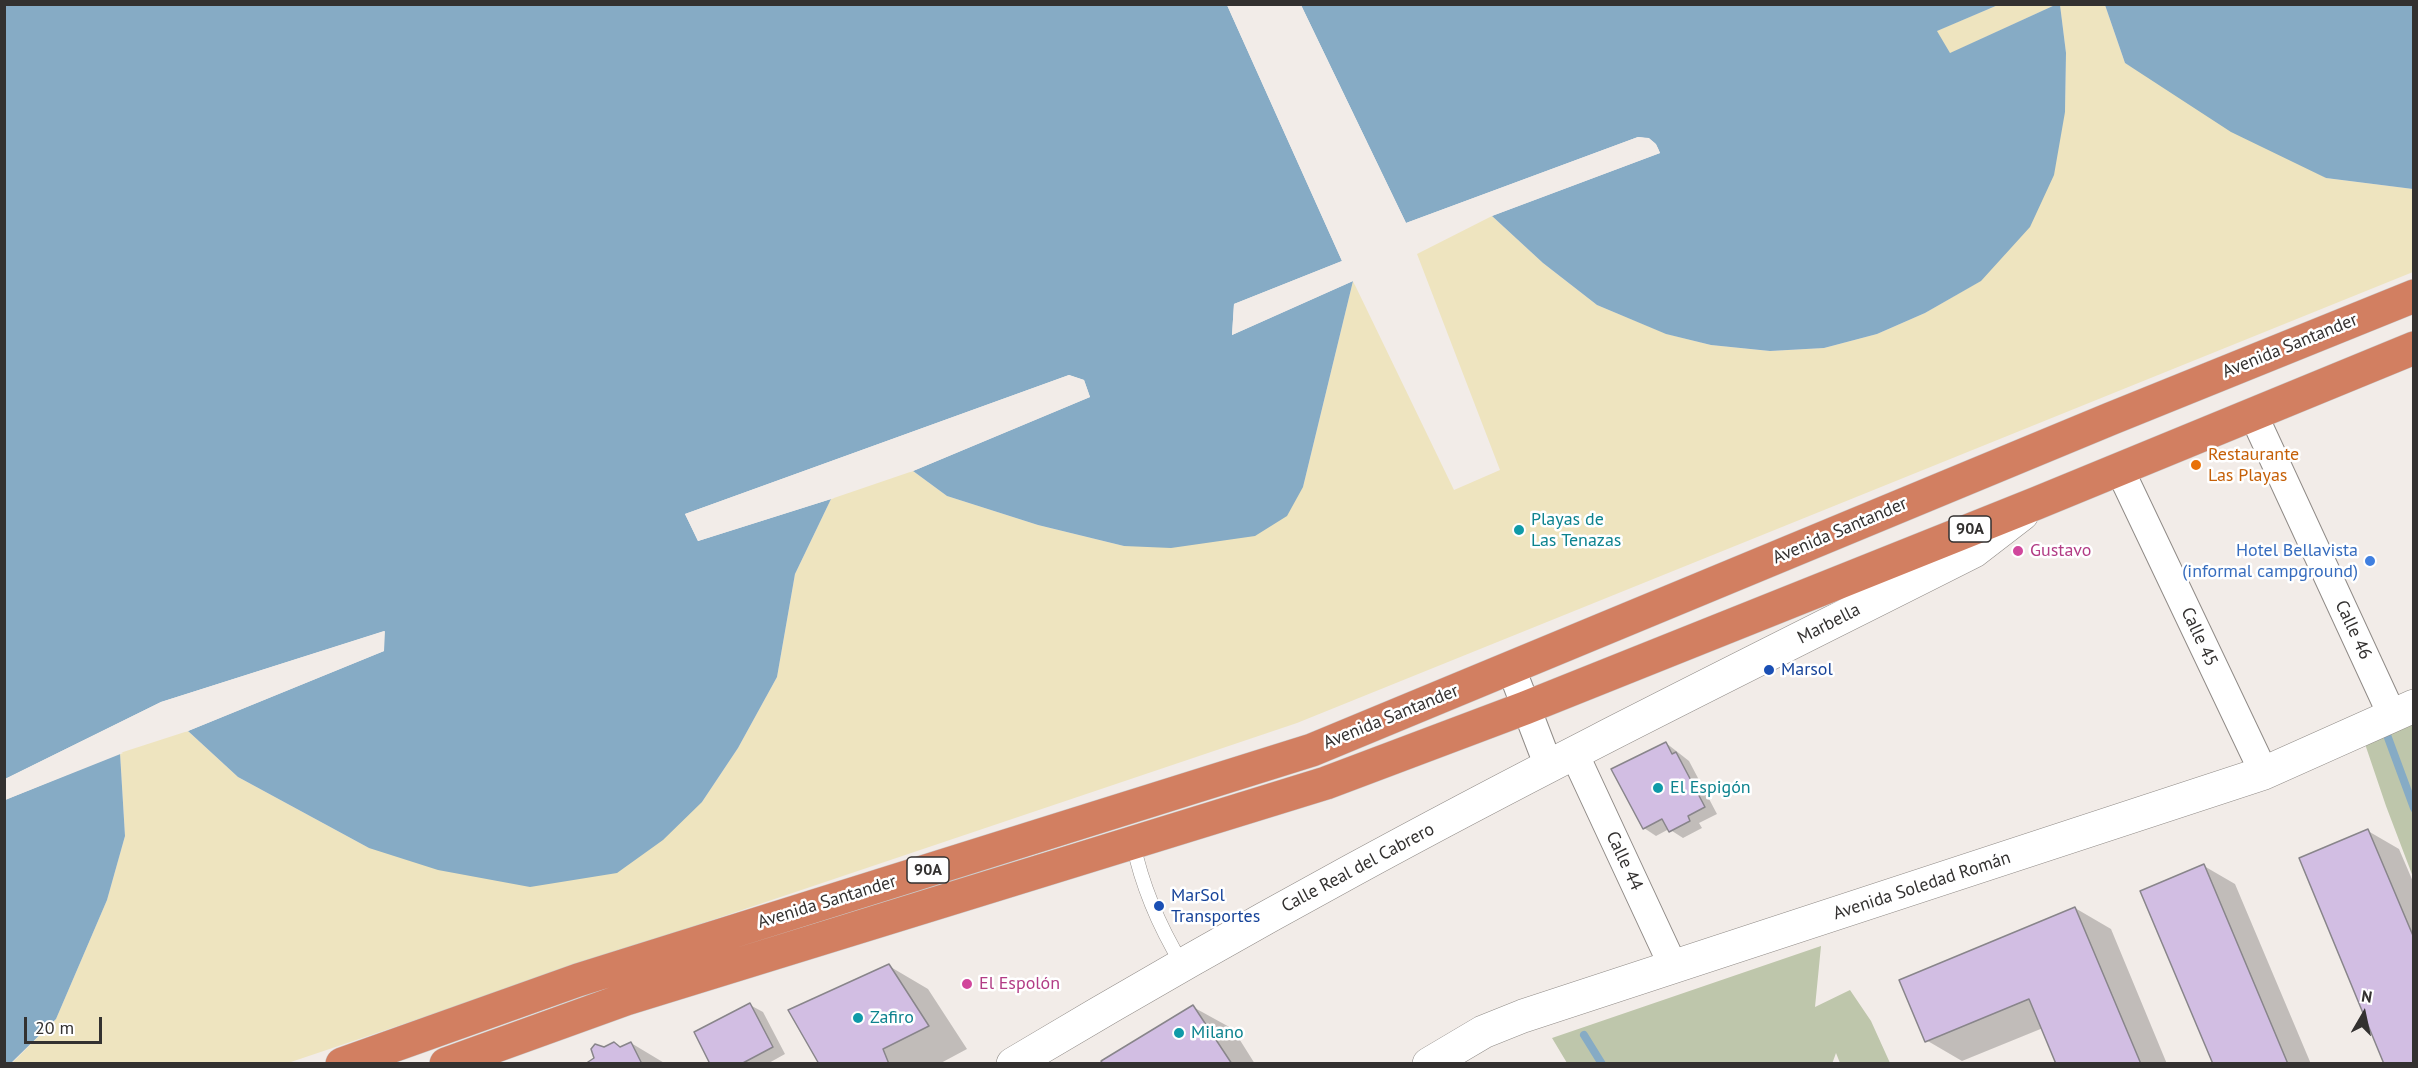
<!DOCTYPE html>
<html>
<head>
<meta charset="utf-8">
<style>
	body { margin:0 }
	#map { position:relative; width:2418px; height:1068px; overflow:hidden; background:#f2ece8; font-family:"PT Sans",sans-serif }
	canvas { display:block }
	.frame { position:absolute; inset:0; border:6px solid #333130; pointer-events:none }
	.north { position:absolute; left:2334px; top:984px; width:60px; height:60px; -webkit-text-stroke:4px #fff; paint-order:stroke; rotate:9deg; font-size:16px; font-weight:700; line-height:24px; text-align:center; color:#333130 }
	.north::after { content:''; display:block; margin:auto; width:21px; height:27px; background:#333130; clip-path:polygon(50% 0,100% 100%,50% 72%,0 100%) }
	.scale { position:absolute; left:24px; top:1017px; width:78px; height:27px; box-sizing:border-box; border:3px solid #333130; border-top:0; padding-left:8px; font-size:18px; line-height:21px; white-space:nowrap; color:#333130; -webkit-text-stroke:4px #fff; paint-order:stroke }
</style>
</head>
<body>
<div id="map">
<canvas width="2418" height="1068"></canvas>
<div class="frame"></div>
<div class="north">N</div>
<div class="scale">20 m</div>
</div>
<script>
const context = document.querySelector('canvas').getContext('2d');
context.lineJoin = 'round';
function fillPath(path, color) { context.fillStyle = color; context.fill(path, 'evenodd'); }
function trace(path, color, width, dash) { context.strokeStyle = color; context.lineWidth = width; context.lineCap = dash ? 'butt' : 'round'; context.setLineDash(dash || []); context.stroke(path); }
function label(font, color, halo, rows, align = 'center') {
  context.font = font + ' "PT Sans",sans-serif'; context.lineWidth = 5; context.setLineDash([]); context.textBaseline = 'middle'; context.strokeStyle = halo; context.fillStyle = color; for (const [text, x, y, turn = 0] of rows) {
    context.save(); context.translate(x, y); context.rotate((+turn || 0) * Math.PI / 180); context.textAlign = isNaN(turn) ? turn : align; if (halo) context.strokeText(text, 0, 0); context.fillText(text, 0, 0); context.restore();
  }
}
fillPath(new Path2D(`
	M2413 724V877L2386 806 2364 741Z
	M1821 946 1815 1007 1850 990 1871 1021 1890 1063H1840L1836 1053 1832 1064 1567 1063 1552 1038Z`), '#bec6ab');
fillPath(new Path2D(`
	M1998 5H2055L1949 54 1936 31Z
	M2060 5H2105L2125 63 2326 178 2413 189V272L1297 723 288 1063 11 1064 56 1019 107 900 125 836 120 753 188 731 238 777 369 848 702 802 738 748 777 677 795 574 831 499 913 471 947 496 1038 525 1124 546 1303 487 1353 281 1454 490 1500 470 1417 254 1492 216 1543 263 1597 305 1667 334 1711 345 1770 351 1824 348 1877 334 1925 313 1980 281 2065 112 2066 53Z`), '#eee4bf');
fillPath(new Path2D(`
	M5 5H1227L1342 261 1234 304 1232 335 1353 281 1303 487 1287 516 1255 536 1171 548 1124 546 1038 525 947 496 913 471 1090 397 1084 380 1069 375 685 514 698 541 831 499 795 574 777 677 738 748 702 802 663 840 617 873 530 887 438 870 369 848 238 777 188 731 384 651V631L161 702 5 779Z
	M1301 5H1998L1937 31 1950 53 2055 5H2060L2066 53 2065 112 2054 175 2030 227 1981 281 1925 313 1877 334 1824 348 1770 351 1711 345 1666 334 1597 305 1543 263 1492 216 1660 153C1656 141 1650 138 1638 137L1406 223Z
	M2105 5H2413V189L2326 178 2231 132 2125 63Z
	M120 753 125 836 107 900 56 1019 11 1063 5 1064V800Z`), '#86abc5');
fillPath(new Path2D(`
	M1231 4 1345 261 1343 264 1237 306 1235 330 1352 278 1356 281 1355 285 1353 281 1232 335 1234 304 1342 261 1227 5Z
	M1298 4 1301 5 1406 223 1638 137 1649 138 1656 144 1660 153 1489 217 1491 213 1656 151 1648 141 1638 140 1405 226Z
	M1069 375 1084 380 1090 397 913 471 910 472 912 469 1086 395 1082 382 1069 379 689 516 699 537 830 496 834 498 831 499 698 541 685 514Z
	M385 631 384 651 188 731 185 732 187 728 381 649 382 635 163 705 4 782 5 779 161 702Z
	M119 751 123 753 5 800 4 796Z`), '#f2ece8');
fillPath(new Path2D(`
	M1666 743 1689 761 1717 814 1699 823 1702 828 1683 838 1669 829 1656 836 1644 828Z
	M2368 831 2399 849 2414 884V1064Z
	M2204 866 2235 884 2311 1064H2215Z
	M2075 908 2111 929 2167 1064H2058L2043 1028 1962 1061 1926 1040Z
	M889 966 928 989 967 1049 939 1064H821Z
	M750 1005 763 1012 785 1054 767 1064H711Z
	M1193 1007 1233 1029 1255 1064H1105Z
	M614 1043 622 1048 631 1043 666 1064H588Z`), '#0003');
trace(new Path2D(`
	M2387 735 2414 808
	M1584 1035 1602 1064`), '#86abc5', 8);
const building = new Path2D(`
	M1666 742 1672 754 1676 752 1705 807 1688 816 1690 821 1669 832 1662 819 1643 829 1611 769Z
	M2368 829 2414 938V1064H2384L2299 858Z
	M2204 864 2288 1064H2213L2140 891Z
	M2075 907 2141 1064H2056L2029 999 1925 1042 1899 980Z
	M889 964 929 1026 883 1049 889 1064H819L788 1010Z
	M750 1003 773 1047 741 1064H710L694 1032Z
	M1193 1005 1232 1064H1103L1101 1061Z
	M614 1042 620 1047 631 1042 642 1064H585L594 1058 591 1049 595 1044 604 1047Z`);
fillPath(building, '#d2bee3');
trace(building, '#88858a', 1.5);
const lane = new Path2D(`
	M1133 843C1142 886 1159 926 1182 964`);
const street = new Path2D(`
	M2253 414 2392 715
	M2119 468 2264 773
	M1511 668 1549 767
	M1574 753 1674 968`);
const secondary = new Path2D(`
	M1013 1064C1125 997 1237 933 1351 871 1556 759 1766 656 1974 551L2022 514
	M1429 1064 1483 1032 1523 1016 2264 773 2414 706`);
const highway = new Path2D(`
	M342 1064 578 980 1312 750 2110 419 2414 296
	M446 1064 626 999 1326 783 1525 708 2037 503 2414 348`);
trace(lane, '#908b87', 15);
trace(street, '#908b87', 30);
trace(secondary, '#908b87', 34);
trace(highway, '#cac9c9', 34);
trace(lane, '#fff', 14);
trace(street, '#fff', 28);
trace(secondary, '#fff', 33);
trace(highway, '#d27f61', 33);
for (const [x, y, r, color] of [
	[2196,465,6,"#e8710a"],
	[1519,530,6,"#0f9aa8"],
	[2018,551,6,"#d1479c"],
	[2370,561,6,"#3f7fe0"],
	[1769,670,6,"#1a4fb4"],
	[1658,788,6,"#0f9aa8"],
	[1159,906,6,"#1a4fb4"],
	[967,984,6,"#d1479c"],
	[858,1018,6,"#0f9aa8"],
	[1179,1033,6,"#0f9aa8"]
]) { const dot = new Path2D(); dot.arc(x, y, r, 0, 2 * Math.PI); context.fillStyle = color; context.fill(dot); trace(dot, '#fff', 2); }
for (const [x, y, w] of [
	[1970,529,42],
	[928,870,42]
]) { const box = new Path2D(); box.roundRect(x - w / 2, y - 13, w, 26, 4.5); context.fillStyle = '#fff'; context.fill(box); trace(box, '#333130', 1.5); }
label('bold 16px', '#333130', null, [
	["90A",1970,529],
	["90A",928,870]
]);
label('18px', '#333130', '#fff', [
	["Avenida Santander",2290,346,-22],
	["Avenida Santander",1840,531,-23],
	["Marbella",1829,624,-27],
	["Calle 46",2353,630,65],
	["Calle 45",2199,637,65],
	["Avenida Santander",1391,717,-22],
	["Calle 44",1624,861,65],
	["Calle Real del Cabrero",1358,868,-28],
	["Avenida Soledad Román",1922,886,-18],
	["Avenida Santander",827,902,-17]
]);
label('18px', '#c56008', '#fff', [
	["Restaurante",2208,455],
	["Las Playas",2208,476]
], 'left');
label('18px', '#0d838f', '#fff', [
	["Playas de",1531,520],
	["Las Tenazas",1531,541],
	["El Espigón",1670,788],
	["Zafiro",870,1018],
	["Milano",1191,1033]
], 'left');
label('18px', '#b23c85', '#fff', [
	["Gustavo",2030,551],
	["El Espolón",979,984]
], 'left');
label('18px', '#366cbe', '#fff', [
	["Hotel Bellavista",2358,551],
	["(informal campground)",2358,572]
], 'right');
label('18px', '#164399', '#fff', [
	["Marsol",1781,670],
	["MarSol",1171,896],
	["Transportes",1171,917]
], 'left');
</script>
</body>
</html>
